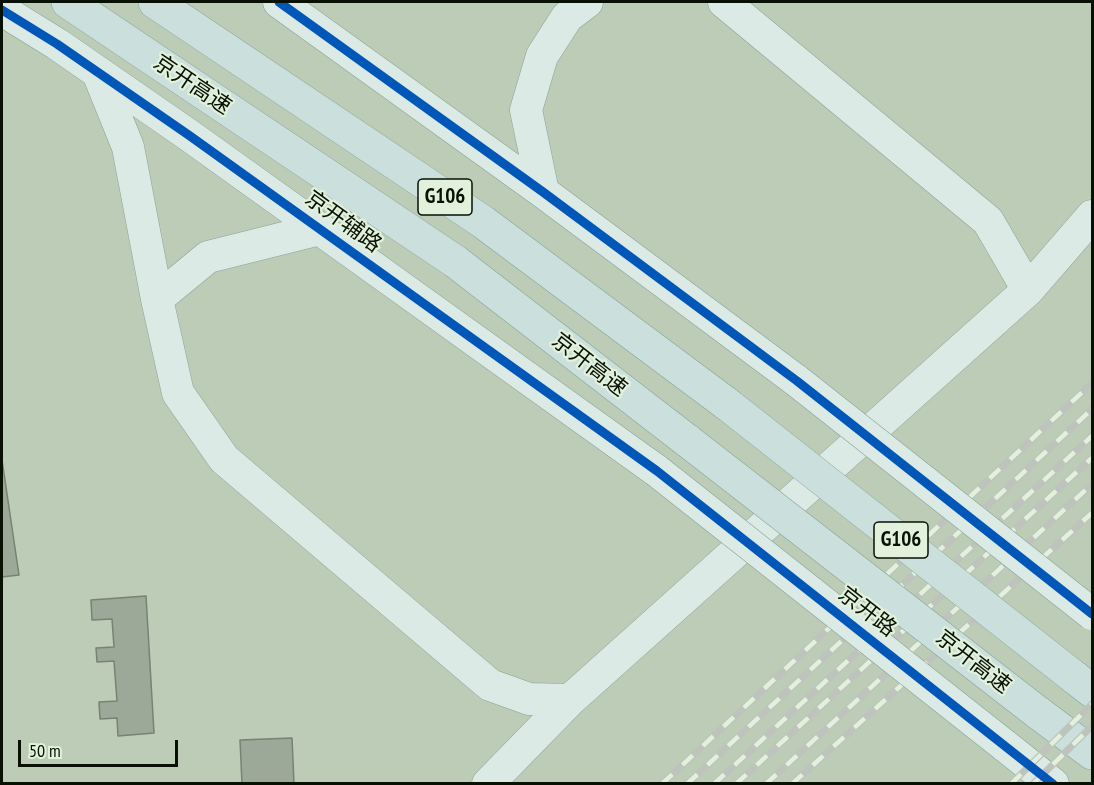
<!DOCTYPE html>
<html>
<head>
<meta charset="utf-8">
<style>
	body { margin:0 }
	#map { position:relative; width:1094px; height:785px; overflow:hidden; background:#bcccb6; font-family:"PT Sans Narrow",sans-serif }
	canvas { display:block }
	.frame { position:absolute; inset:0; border:3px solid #081104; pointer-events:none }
	.scale { position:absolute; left:18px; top:740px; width:160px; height:27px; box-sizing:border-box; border:3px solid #081104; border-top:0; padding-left:8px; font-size:18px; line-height:21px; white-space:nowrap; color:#081104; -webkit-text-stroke:4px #e2f1dc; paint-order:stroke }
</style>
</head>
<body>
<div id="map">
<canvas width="1094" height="785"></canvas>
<div class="frame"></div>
<div class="scale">50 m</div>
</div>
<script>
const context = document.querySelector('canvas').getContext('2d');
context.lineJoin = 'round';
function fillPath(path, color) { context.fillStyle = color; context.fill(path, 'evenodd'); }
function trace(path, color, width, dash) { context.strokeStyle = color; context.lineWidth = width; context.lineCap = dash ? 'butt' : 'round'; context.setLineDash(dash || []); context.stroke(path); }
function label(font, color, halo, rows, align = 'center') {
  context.font = font + ' "PT Sans Narrow","Noto Sans SC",sans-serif'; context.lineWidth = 4.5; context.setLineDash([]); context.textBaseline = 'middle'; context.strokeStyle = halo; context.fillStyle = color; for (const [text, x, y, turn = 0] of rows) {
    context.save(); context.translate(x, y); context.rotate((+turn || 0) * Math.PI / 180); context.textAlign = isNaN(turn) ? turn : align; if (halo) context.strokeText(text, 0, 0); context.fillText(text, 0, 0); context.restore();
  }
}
const building = new Path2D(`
	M2 460 19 575 2 577Z
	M146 596 154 733 118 736 117 718 100 719 99 702 117 701 114 661 97 662 96 648 114 647 112 619 92 620 91 600Z
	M292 738 294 784H242L240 740Z`);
fillPath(building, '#9da998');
trace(building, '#778372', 1.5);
const major = new Path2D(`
	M279 2 543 192 797 381
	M724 2 988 221 1028 290
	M2 10 57 44 190 136 657 471
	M98 73 128 147 157 299 178 393 224 459 490 685 529 699 570 700
	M543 192 526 110 542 56 567 17 587 2
	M157 299 208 257 320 229
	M1004 745 1053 784
	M488 784 570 700 1028 290 1092 216`);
const highway = new Path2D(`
	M68 2 456 262 689 442
	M155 2 483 222 727 404
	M1074 677 1092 691
	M1037 712 1092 753`);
trace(major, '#86a297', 33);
trace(highway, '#86a297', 34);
trace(major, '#dceae6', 32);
trace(highway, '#cbe0dd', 33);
const rail = new Path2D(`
	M662 784 1092 383
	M687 784 1092 409
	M714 784 1092 436
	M736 784 1092 458
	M766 784 1092 484
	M792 784 1092 513
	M1011 784 1092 704
	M1033 784 1092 726`);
trace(rail, '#bfc3bd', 7);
trace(rail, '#e2f1dc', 4.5, [14]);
const majorBridge = new Path2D(`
	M797 381 1092 614
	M657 471 1004 745`);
const highwayBridge = new Path2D(`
	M727 404 1074 677
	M689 442 1037 712`);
trace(majorBridge, '#86a297', 33, []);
trace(highwayBridge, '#86a297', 34, []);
trace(majorBridge, '#dceae6', 32);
trace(highwayBridge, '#cbe0dd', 33);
trace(new Path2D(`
	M279 2 543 192 797 381 1092 614
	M2 10 57 44 190 136 657 471 1053 784`), '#0057b8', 9);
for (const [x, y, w] of [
	[445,197,54],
	[901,540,54]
]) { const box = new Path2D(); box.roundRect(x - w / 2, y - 18, w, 36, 4.5); context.fillStyle = '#e2f1dc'; context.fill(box); trace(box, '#081104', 1.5); }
label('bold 21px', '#081104', null, [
	["G106",445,197],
	["G106",901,540]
]);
label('22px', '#081104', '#e2f1dc', [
	["京开高速",192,85,34],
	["京开辅路",343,222,36],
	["京开高速",589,365,38],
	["京开路",867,612,38],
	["京开高速",973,662,38]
]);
</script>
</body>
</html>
